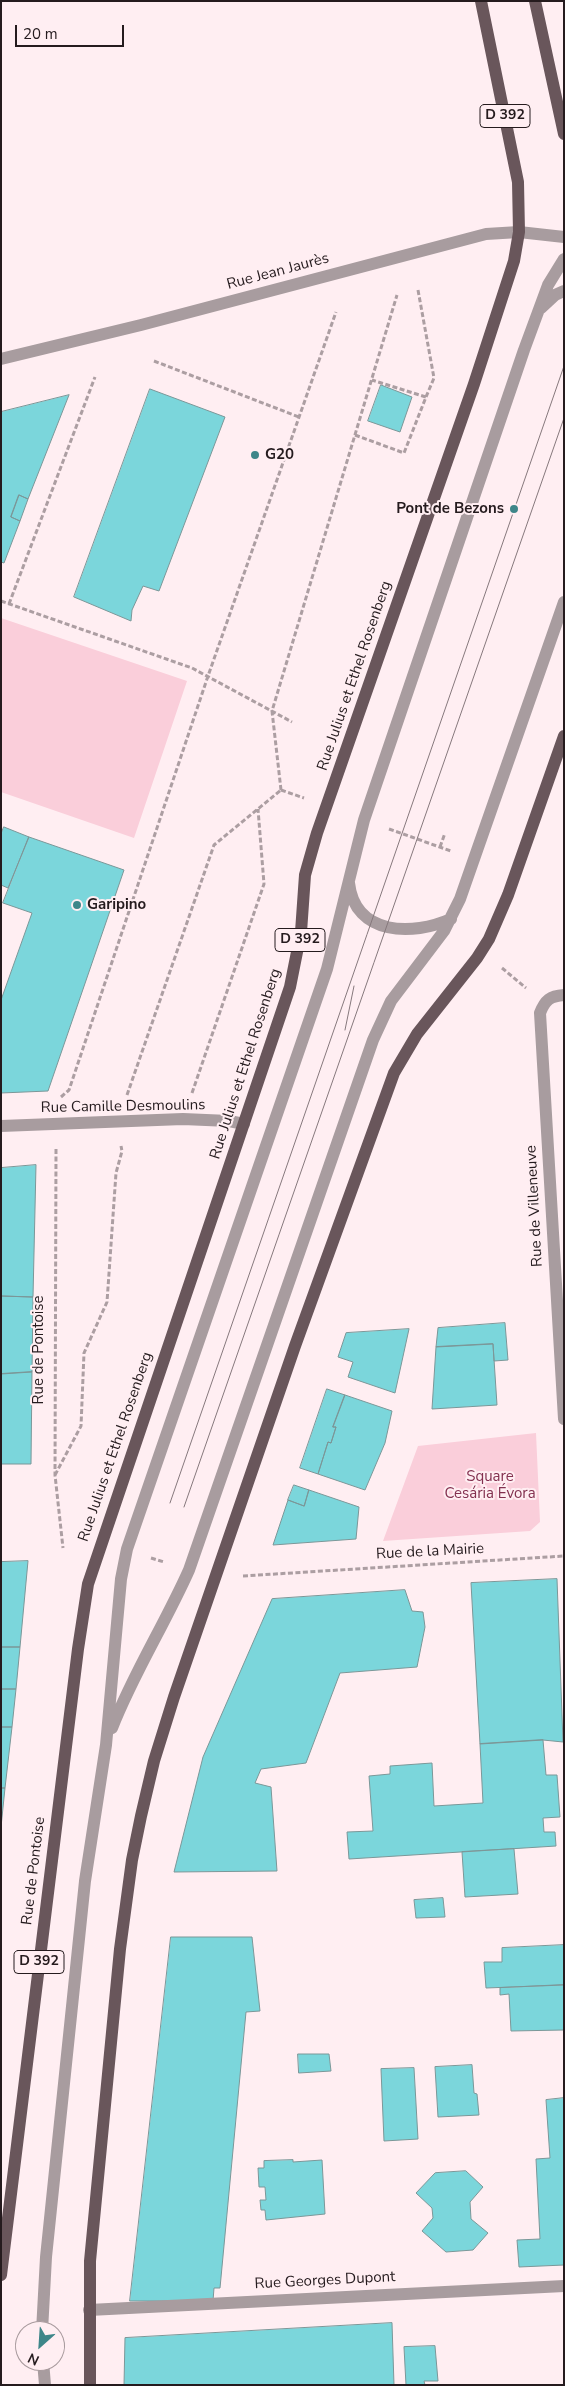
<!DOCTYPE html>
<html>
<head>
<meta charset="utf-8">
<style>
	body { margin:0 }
	#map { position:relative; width:565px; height:2386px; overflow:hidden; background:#ffeef2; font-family:"Nunito Sans",sans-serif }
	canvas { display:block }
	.frame { position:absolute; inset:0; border:2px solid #251b1e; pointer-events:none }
	.north { position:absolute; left:15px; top:2321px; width:50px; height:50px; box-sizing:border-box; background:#ffeef2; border:1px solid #a89a9d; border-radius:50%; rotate:206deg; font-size:14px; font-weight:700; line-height:20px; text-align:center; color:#251b1e }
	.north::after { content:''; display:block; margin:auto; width:18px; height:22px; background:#3e8689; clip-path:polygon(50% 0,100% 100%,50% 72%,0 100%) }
	.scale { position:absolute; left:15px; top:25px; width:109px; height:22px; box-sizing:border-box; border:2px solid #251b1e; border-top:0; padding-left:6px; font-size:15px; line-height:18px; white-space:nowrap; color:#251b1e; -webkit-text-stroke:4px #ffeef2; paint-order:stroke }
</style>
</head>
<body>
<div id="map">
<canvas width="565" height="2386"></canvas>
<div class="frame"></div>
<div class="north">N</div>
<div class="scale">20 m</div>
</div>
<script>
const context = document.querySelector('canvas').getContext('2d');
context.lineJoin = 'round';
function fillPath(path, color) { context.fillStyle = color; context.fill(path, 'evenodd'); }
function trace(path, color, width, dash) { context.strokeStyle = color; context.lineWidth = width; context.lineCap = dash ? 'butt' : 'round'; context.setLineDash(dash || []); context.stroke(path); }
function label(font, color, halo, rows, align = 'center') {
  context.font = font + ' "Nunito Sans",sans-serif'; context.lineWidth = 4; context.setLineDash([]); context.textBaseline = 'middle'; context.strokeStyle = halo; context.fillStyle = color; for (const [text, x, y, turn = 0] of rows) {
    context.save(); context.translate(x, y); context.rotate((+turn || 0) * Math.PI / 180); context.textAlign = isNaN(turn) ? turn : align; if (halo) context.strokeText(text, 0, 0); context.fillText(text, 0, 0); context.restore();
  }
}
fillPath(new Path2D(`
	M1 618 187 681 134 838 1 792Z
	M536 1433 540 1522 530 1531 383 1541 418 1446Z`), '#faceda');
const building = new Path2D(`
	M381 385 412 397 400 432 368 421Z
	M150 389 225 417 159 591 143 586 132 610 131 621 74 597Z
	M69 395 28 499 19 495 11 517 20 521 4 563 1 562V412Z
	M19 495 28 499 20 521 11 517Z
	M4 827 29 837 8 888 1 885V834Z
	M29 837 124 870 48 1091 1 1093V1000L32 913 3 903Z
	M36 1165 33 1297 1 1296V1168Z
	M1 1296 33 1297 32 1372 1 1374Z
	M505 1323 508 1360 494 1361 493 1344 436 1347 438 1328Z
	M409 1329 395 1393 348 1377 353 1362 338 1357 346 1333Z
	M493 1344 497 1405 432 1409 436 1347Z
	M32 1372 31 1464H1V1374Z
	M327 1389 345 1395 333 1427H336L331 1443 328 1442 318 1474 300 1468Z
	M345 1395 392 1411 385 1443 365 1490 318 1474 328 1442 331 1443 336 1427H333Z
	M294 1485 309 1490 304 1506 288 1500Z
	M309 1490 359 1507 356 1539 273 1545 288 1500 304 1506Z
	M28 1561 20 1647H1V1562Z
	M557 1579 563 1742 543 1740 480 1744 471 1583Z
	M405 1590 412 1611 423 1612 425 1627 417 1667 340 1673 306 1763 261 1769 255 1783 271 1787 277 1871 174 1872 203 1757 272 1599Z
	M1 1647H20L16 1689H1Z
	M1 1689H16L12 1727H1Z
	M1 1727H12L5 1788H1Z
	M543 1740 546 1775H557L560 1817 543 1818 544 1832H555L556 1846 349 1859 347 1832 373 1831 369 1776 390 1774V1766L432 1763 434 1806 483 1803 480 1744Z
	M1 1788H5L1 1827Z
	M514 1849 518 1894 465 1897 462 1852Z
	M443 1898 445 1917 416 1918 414 1900Z
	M171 1937H252L260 2011 246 2012 220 2288H214L213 2301H130Z
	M564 1945V1985L486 1988 484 1962H502V1948Z
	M564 1985V2030L511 2031 509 1994 500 1995V1988Z
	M298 2054H329L331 2071 299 2073Z
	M472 2065 474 2093 477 2094 479 2115 438 2117 435 2067Z
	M414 2068 418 2139 384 2141 381 2069Z
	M564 2098V2265L519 2267 517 2240 540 2239 536 2159 550 2158 546 2100Z
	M293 2160V2162L322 2160 325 2214 266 2220 265 2210H261L260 2200H266L265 2187H259L258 2168H264V2161Z
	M466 2171 483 2187 470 2202 471 2219 488 2233 473 2250 446 2252 422 2231 433 2218 432 2208 416 2193 435 2173Z
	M392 2323 394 2385H124L125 2338Z
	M435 2346 438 2381H424L425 2385H406L404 2347Z`);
fillPath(building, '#7bd6db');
trace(building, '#7b9798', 1);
trace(new Path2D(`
	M418 290 434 378 426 397
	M154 361 299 417
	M355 435 404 453 426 397 372 380
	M1 601 192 668 292 722
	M9 604 95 377
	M281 790 272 711 397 295
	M281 790 304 798
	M389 829 451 851
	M440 847 445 833
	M502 968 526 988
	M192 1093 264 884 258 809
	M127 1095 214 845 281 790
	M61 1097 69 1090 208 676 336 312
	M56 1149 55 1475 63 1548
	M55 1475 81 1426 84 1353 107 1302 116 1173 122 1151 121 1146
	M151 1558 164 1562
	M243 1576 564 1556`), '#ac9ea2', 3, [5, 2.5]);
trace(new Path2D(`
	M541 308 555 295 564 291
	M349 883C355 936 413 936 451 919
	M112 1728C133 1674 165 1624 189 1570L373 1040 391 1001 444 931 460 899 564 602
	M42 2331 46 2257 85 1881 106 1745 121 1579 127 1549 327 969 364 820 524 350 548 285 564 259
	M43 2361 45 2385`), '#a89c9f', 12);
trace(new Path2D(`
	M564 995C550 996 545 1000 540 1013L564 1419
	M1 1126 183 1119 229 1121 244 1124
	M89 2310 564 2286`), '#a89c9f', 12);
trace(new Path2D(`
	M1 359 141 325 486 234 519 232 564 237`), '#a89c9f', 12);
trace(new Path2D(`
	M535 1 564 134
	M1 2275 78 1649 88 1584 290 987 301 932 305 875 317 833 474 384 514 261 519 232 518 182 481 1
	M90 2385V2261L120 1949 132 1860 141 1816 154 1761 174 1697 295 1346 394 1073 417 1034 477 958 489 939 508 895 564 736`), '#69565b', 12);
trace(new Path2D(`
	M345 1030 354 986
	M170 1503 564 366
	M184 1507 564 418`), '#86787c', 1);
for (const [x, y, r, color] of [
	[255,455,5,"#3e8689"],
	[514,509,5,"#3e8689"],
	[77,905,5,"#3e8689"]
]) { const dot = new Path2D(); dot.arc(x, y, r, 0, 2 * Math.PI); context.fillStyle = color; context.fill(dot); trace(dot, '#ffeef2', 2); }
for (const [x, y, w] of [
	[505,116,50],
	[300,940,50],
	[39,1962,50]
]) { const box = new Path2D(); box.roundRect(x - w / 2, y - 11.5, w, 23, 4); context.fillStyle = '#ffeef2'; context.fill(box); trace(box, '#251b1e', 1); }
label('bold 14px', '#251b1e', null, [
	["D 392",505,116],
	["D 392",300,940],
	["D 392",39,1962]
]);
label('15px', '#251b1e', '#ffeef2', [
	["Rue Jean Jaurès",278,272,-15],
	["Rue Julius et Ethel Rosenberg",355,676,-71],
	["Rue Julius et Ethel Rosenberg",246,1064,-72],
	["Rue Camille Desmoulins",123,1107,-1],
	["Rue de Villeneuve",535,1206,-93],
	["Rue de Pontoise",39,1350,-90],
	["Rue Julius et Ethel Rosenberg",116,1447,-71],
	["Rue de la Mairie",430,1552,-3],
	["Rue de Pontoise",34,1871,-83],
	["Rue Georges Dupont",325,2281,-3]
]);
label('bold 15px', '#251b1e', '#ffeef2', [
	["G20",265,455],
	["Pont de Bezons",504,509,"right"],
	["Garipino",87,905]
], 'left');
label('15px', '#83304f', '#ffeef2', [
	["Square",490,1477],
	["Cesária Évora",490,1494]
]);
</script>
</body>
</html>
